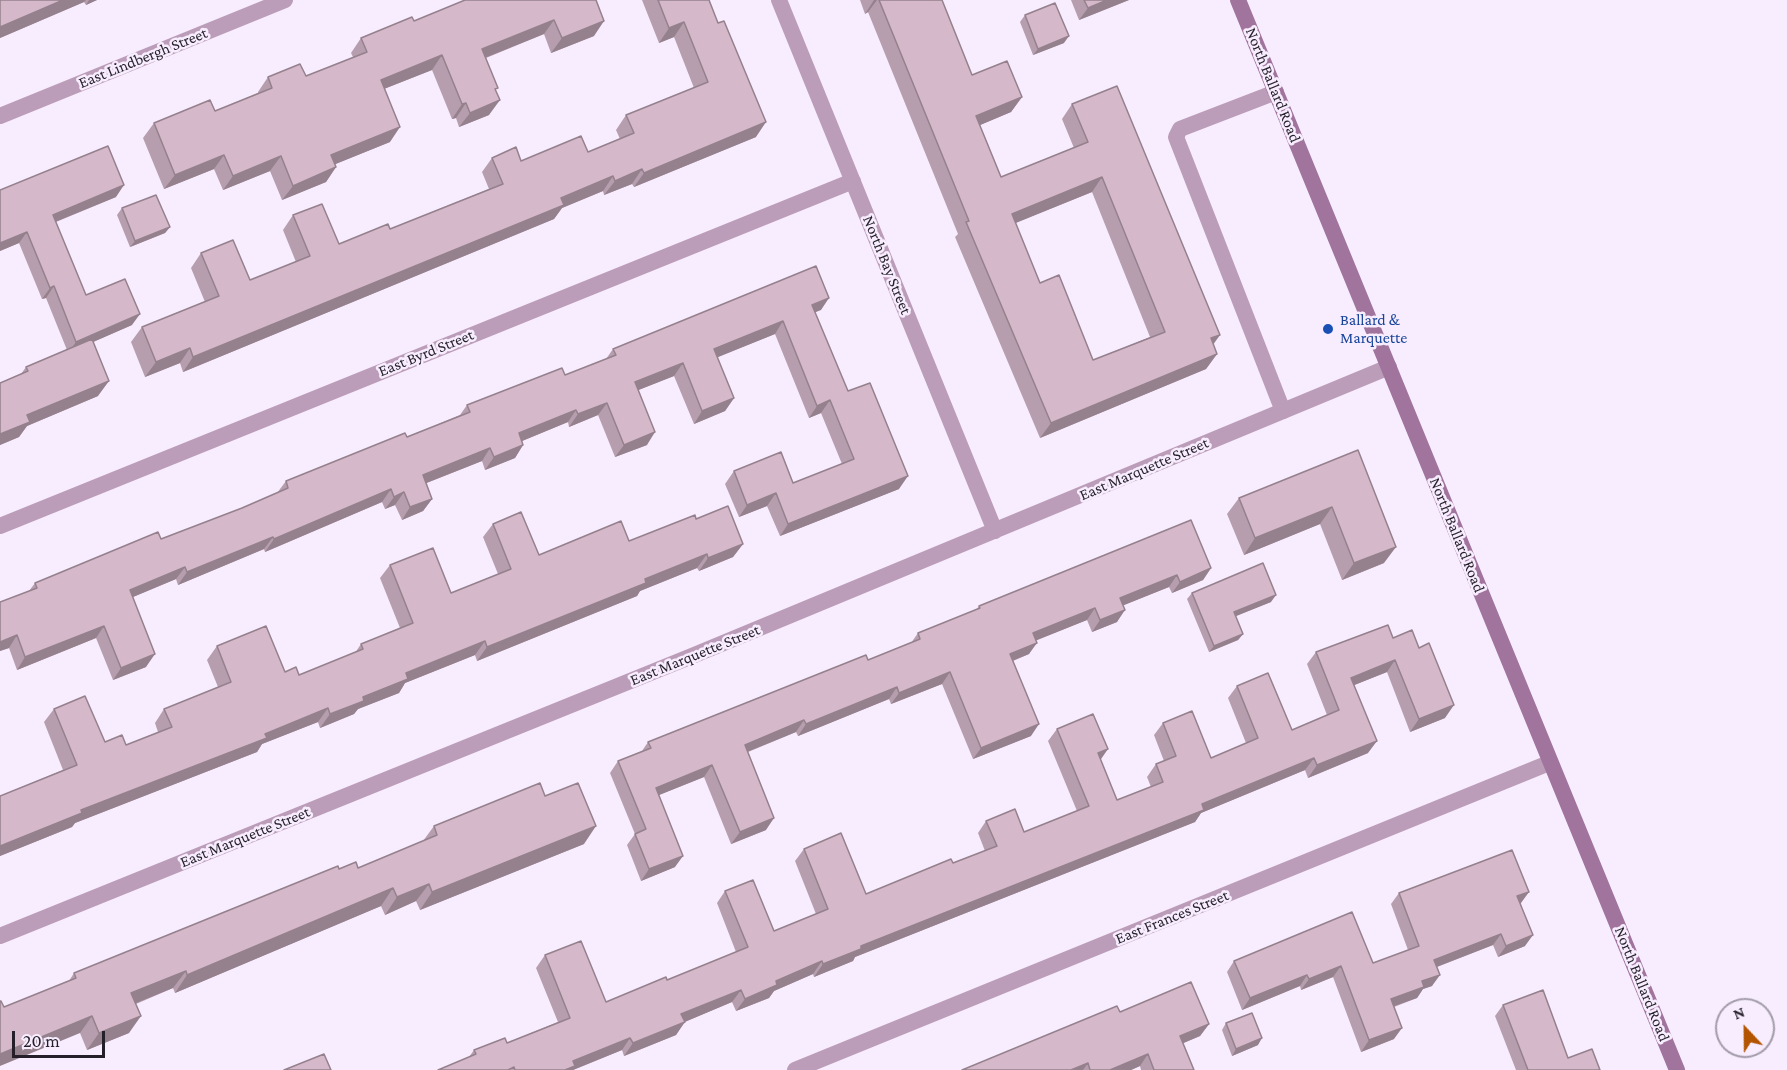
<!DOCTYPE html>
<html>
<head>
<meta charset="utf-8">
<style>
	body { margin:0 }
	#map { position:relative; width:1787px; height:1070px; overflow:hidden; background:#f7edfe; font-family:"Crimson Pro",serif }
	canvas { display:block }
	.north { position:absolute; left:1715px; top:998px; width:60px; height:60px; box-sizing:border-box; background:#f7edfe; border:2px solid #a39ba9; border-radius:50%; rotate:338deg; font-size:16px; font-weight:700; line-height:24px; text-align:center; color:#251f29 }
	.north::after { content:''; display:block; margin:auto; width:21px; height:27px; background:#b25400; clip-path:polygon(50% 0,100% 100%,50% 72%,0 100%) }
	.scale { position:absolute; left:12px; top:1031px; width:93px; height:27px; box-sizing:border-box; border:3px solid #251f29; border-top:0; padding-left:8px; font-size:18px; line-height:21px; white-space:nowrap; color:#251f29; -webkit-text-stroke:4px #f7edfe; paint-order:stroke }
</style>
</head>
<body>
<div id="map">
<canvas width="1787" height="1070"></canvas>
<div class="north">N</div>
<div class="scale">20 m</div>
</div>
<script>
const context = document.querySelector('canvas').getContext('2d');
context.lineJoin = 'round';
function trace(path, color, width, dash) { context.strokeStyle = color; context.lineWidth = width; context.lineCap = dash ? 'butt' : 'round'; context.setLineDash(dash || []); context.stroke(path); }
function fillPath(path, color) { context.fillStyle = color; context.fill(path, 'evenodd'); }
function label(font, color, halo, rows, align = 'center') {
  context.font = font + ' "Crimson Pro",serif'; context.lineWidth = 5; context.setLineDash([]); context.textBaseline = 'middle'; context.strokeStyle = halo; context.fillStyle = color; for (const [text, x, y, turn = 0] of rows) {
    context.save(); context.translate(x, y); context.rotate((+turn || 0) * Math.PI / 180); context.textAlign = isNaN(turn) ? turn : align; if (halo) context.strokeText(text, 0, 0); context.fillText(text, 0, 0); context.restore();
  }
}
trace(new Path2D(`
	M1276 92 1180 129 1176 137 1283 411`), '#bc9db9', 16);
trace(new Path2D(`
	M779 0 995 531
	M0 116 285 0
	M0 526 853 181
	M0 936 692 656 1389 367
	M795 1070 1549 763`), '#bc9db9', 16);
trace(new Path2D(`
	M1238 0 1677 1070`), '#a1749d', 16);
fillPath(new Path2D(`
	M0 0H97L86 5 84 2 0 38Z
	M596 0 594 36 551 53 544 34 486 58 496 91 489 115 459 127 456 118 452 119 432 70 384 89 390 142 335 164 336 167 326 182 282 200 270 171 223 190 214 169 164 189 143 138 154 123 215 111 258 93V92L268 77 306 76 353 57 351 53 361 38 414 21Z
	M642 0H709L756 137 634 187 632 184 604 195 603 191 562 208 554 219 183 372 180 363 145 377 131 342 142 327 205 302 191 268 201 253 250 280 296 262 283 230 293 215 339 244 390 229 489 189 482 172 492 158 521 161 588 152 620 139 616 130 626 115 694 88 674 37 659 43Z
	M860 0H942L972 75 1022 97 1011 112 980 125 1001 177 1074 148 1062 119 1072 104 1213 345 1217 354 1206 369 1040 438 955 237 958 234 868 12 865 14ZM1092 192 1150 337 1093 360 1040 283 1015 223Z
	M1071 0H1129L1079 20Z
	M1025 15 1064 43 1033 55 1020 22Z
	M0 190 116 197 56 222 86 295 132 325 93 342 98 396 27 426 19 437 0 445V383L21 374 26 367 67 350 46 298 42 299 19 243 0 251Z
	M122 208 170 227 165 233 130 247 117 215Z
	M821 310 815 312 848 391 899 489 780 536 767 506 739 517 725 484 734 471 793 483 842 464 821 413 809 418 775 334 717 357 734 398 725 411 694 424 674 376 638 390 647 445 615 457 598 415 569 427 568 422 522 441 523 445 515 458 485 470 482 461 426 483 432 499 423 511 402 520 395 505 385 509 382 502 265 552 264 549 178 585 176 579 133 597 146 667 113 680 96 638 17 670 9 648 0 651V602L29 591 35 583 161 539 242 508 277 493 286 481 407 437 460 415 467 405 565 375 606 359 613 349Z
	M1358 450 1384 563 1342 580 1320 524 1244 555 1227 514 1239 498Z
	M696 519 743 544 733 557 699 571 697 568 640 591 637 596 477 661 475 655 405 683 399 693 358 709 354 714 320 728 318 722 262 744 257 752 75 823 72 827 0 856V796L63 770 44 722 54 709 105 742 126 745 158 732 155 723 164 709 218 687 207 660 217 646 285 672 299 675 355 653 361 644 400 628 380 578 390 565 451 593 498 574 483 537 493 524 539 555 629 541Z
	M1211 568 1203 580 1172 593 1169 587 1123 605 1117 622 1092 632 1087 620 1036 640 1029 654 1013 661 1031 736 973 759 942 684 891 704 889 699 798 736 796 732 748 752 766 830 731 844 704 777 658 795 675 867 641 881 627 845 635 834 610 773 618 761 642 751 648 742 868 660 911 643 918 633 976 610 979 606Z
	M1192 593 1271 602 1235 616 1243 634 1238 640 1209 652 1187 599Z
	M1393 638 1445 718 1410 732 1387 672 1354 685 1368 753 1308 778 1305 770 1201 813 1195 822 855 957 853 961 814 977 813 974 774 991 769 998 736 1011 732 1002 684 1022 676 1035 624 1056 622 1050 573 1070H438L469 1057 474 1050 507 1043 558 1022 536 968 545 955 606 1002 667 980 736 952 717 903 725 891 774 931 816 914 795 861 804 849 866 894 953 863 985 851 978 833 986 821 1024 832 1077 811 1048 741 1057 729 1100 759 1117 800 1151 787 1147 777 1156 764 1164 761 1154 735 1163 723 1211 758 1246 743 1228 698 1237 686 1292 730 1327 715 1307 664 1316 652Z
	M545 796 584 844 420 910 416 901 385 915 381 906 175 993 173 988 136 1004 129 1033 87 1050 80 1033 69 981 74 973 339 869 358 868 423 841 434 826Z
	M1399 893 1521 903 1525 946 1498 957 1493 945 1437 967 1432 986 1423 989 1417 998 1394 1007V1039L1361 1052 1333 977 1301 990 1300 986 1242 1010 1227 972 1234 961 1373 963 1408 950 1391 904Z
	M1503 1005 1568 1058 1600 1070H1516L1495 1016Z
	M1120 1012 1209 1024 1200 1036 1183 1043 1194 1070H1141L1140 1066 1131 1070H962Z
	M1226 1023 1258 1045 1232 1056 1222 1030Z`), '#b79eae');
fillPath(new Path2D(`
	M63 0H86L84 2 0 38V27Z
	M89 0H97L86 5Z
	M874 0H877L868 12 865 14Z
	M1107 0H1129L1079 20 1088 8Z
	M554 20 544 34 472 63 482 49Z
	M604 21 594 36 551 53 562 38Z
	M684 22 674 37 659 43 669 28Z
	M1069 36 1064 43 1033 55 1038 49Z
	M442 55 432 70 371 94 381 80Z
	M1022 97 1011 112 966 131 976 116Z
	M500 100 489 115 459 127 470 113Z
	M466 103 456 118 452 119 462 104Z
	M766 122 756 137 634 187 644 173Z
	M400 127 390 142 321 170 331 155Z
	M224 155 214 169 164 189 175 175Z
	M281 156 270 171 223 190 233 176Z
	M336 167 326 182 282 200 293 186Z
	M642 169 632 184 604 195 615 181Z
	M613 176 603 191 562 208 554 219 183 372 193 357Z
	M1102 177 1092 192 1001 229 1012 214Z
	M124 185 116 197 45 226 53 215Z
	M170 227 165 233 130 247 135 241Z
	M27 232 19 243 0 251V243Z
	M54 286 46 298 42 299 50 288Z
	M829 298 821 310 803 317 812 305Z
	M140 314 132 325 68 353 76 342Z
	M783 321 775 334 706 362 714 349Z
	M1220 335 1210 349 1211 338Z
	M190 348 180 363 145 377 156 362Z
	M1217 354 1206 369 1040 438 1051 423Z
	M683 363 674 376 626 395 635 382Z
	M109 381 98 396 27 426 19 437 0 445V434L27 415Z
	M734 398 725 411 694 424 702 411Z
	M830 400 821 413 809 418 817 406Z
	M607 403 598 415 569 427 578 414Z
	M576 410 568 422 510 446 519 433Z
	M655 432 647 445 615 457 624 445Z
	M523 445 515 458 485 470 494 457Z
	M490 448 482 461 414 488 423 475Z
	M908 476 899 489 780 536 788 524Z
	M391 489 382 502 265 552 274 539Z
	M404 492 395 505 385 509 394 497Z
	M776 493 767 506 739 517 747 505Z
	M432 499 423 511 402 520 410 507Z
	M1332 507 1320 524 1244 555 1255 538Z
	M273 537 264 549 178 585 187 572Z
	M743 544 733 557 699 571 708 558Z
	M1396 547 1384 563 1342 580 1354 563Z
	M707 554 697 568 640 591 637 596 477 661 487 647 645 579Z
	M185 567 176 579 121 602 130 590Z
	M1211 568 1203 580 1172 593 1180 582Z
	M1177 575 1169 587 1112 610 1120 598Z
	M1276 595 1271 602 1229 619 1234 612Z
	M1095 608 1087 620 1025 645 1033 633Z
	M1125 610 1117 622 1092 632 1100 620Z
	M104 626 96 638 17 670 25 657Z
	M1243 634 1238 640 1209 652 1214 646Z
	M17 635 9 648 0 651V642Z
	M485 641 475 655 405 683 399 693 358 709 354 714 320 728 330 714 406 673Z
	M1037 643 1029 654 1002 665 1010 654Z
	M155 654 146 667 113 680 121 668Z
	M1395 660 1387 672 1342 690 1351 678Z
	M950 672 942 684 891 704 899 693Z
	M897 687 889 699 798 736 806 724Z
	M1454 705 1445 718 1410 732 1419 719Z
	M328 708 318 722 262 744 257 752 75 823 72 827 0 856V846L81 810Z
	M804 720 796 732 737 756 745 745Z
	M1039 724 1031 736 973 759 981 748Z
	M1377 741 1368 753 1308 778 1317 765Z
	M1108 749 1099 762 1098 753Z
	M1314 758 1305 770 1201 813 1195 822 855 957 853 961 814 977 823 964 861 946Z
	M712 765 704 777 647 800 656 788Z
	M774 818 766 830 731 844 740 832Z
	M596 826 584 844 420 910 432 892Z
	M683 856 675 867 641 881 649 869Z
	M429 884 416 901 385 915 397 897Z
	M393 888 381 906 175 993 187 975Z
	M1529 892 1521 903 1510 907 1517 896Z
	M1501 934 1493 945 1426 971 1434 960Z
	M1533 935 1525 946 1498 957 1506 946Z
	M822 961 813 974 774 991 769 998 736 1011 745 999 776 981Z
	M1341 966 1333 977 1301 990 1309 979Z
	M186 971 173 988 119 1010 131 993Z
	M1307 975 1300 986 1242 1010 1250 998Z
	M1440 975 1432 986 1423 989 1417 998 1383 1010 1391 999 1422 981Z
	M741 990 732 1002 673 1027 681 1014Z
	M92 1016 80 1033 0 1066V1054Z
	M141 1016 129 1033 87 1050 99 1033Z
	M685 1022 676 1035 624 1056 633 1043Z
	M1209 1024 1200 1036 1172 1048 1180 1036Z
	M1402 1028 1394 1039 1361 1052 1369 1040Z
	M630 1038 622 1050 573 1070H565L573 1061Z
	M1262 1038 1258 1045 1232 1056 1236 1049Z
	M1148 1054 1140 1066 1131 1070H1110Z
	M1088 1063 1083 1070H1071Z`), '#95818d');
const building = new Path2D(`
	M0 0H63L0 27Z
	M465 0H596L604 21 562 38 554 20 482 49 498 88 495 89 500 100 470 113 466 103 462 104 442 55 381 80 400 127 331 155 336 167 293 186 281 156 233 176 224 155 175 175 154 123 210 100 215 111 272 88 268 77 300 64 306 76 367 52 361 38 412 17 414 21Z
	M658 0H709L718 23 724 21 766 122 644 173 642 169 615 181 613 176 561 198 564 205 193 357 190 348 156 362 142 327 219 296 201 253 233 240 250 280 310 256 293 215 322 204 339 244 388 224 390 229 503 184 492 158 516 147 521 161 581 136 588 152 634 133 626 115 708 82 684 22 669 28Z
	M879 0H942L972 75 1007 61 1022 97 976 116 1001 177 1088 142 1072 104 1117 86 1220 335 1211 338 1217 354 1051 423 966 222 969 221ZM1102 177 1165 332 1093 360 1059 275 1040 283 1012 214Z
	M1084 0H1107L1088 8Z
	M1055 3 1069 36 1038 49 1025 15Z
	M108 146 124 185 53 215 86 295 125 279 140 314 76 342 54 286 50 288 27 232 0 243V190Z
	M156 195 170 227 135 241 122 208Z
	M816 266 829 298 812 305 848 391 870 383 908 476 788 524 776 493 747 505 734 471 781 452 793 483 854 459 830 400 817 406 783 321 714 349 734 398 702 411 683 363 635 382 655 432 624 445 607 403 578 414 576 410 519 433 523 445 494 457 490 448 423 475 432 499 410 507 404 492 394 497 391 489 274 539 273 537 187 572 185 567 130 590 155 654 121 668 104 626 25 657 17 635 0 642V602L37 588 35 583 158 532 161 539 242 508 288 488 286 481 405 433 407 437 470 412 467 405 562 368 565 375 616 355 613 349Z
	M92 339 109 381 27 415 30 422 0 434V383L28 371 26 367Z
	M1358 450 1396 547 1354 563 1332 507 1255 538 1239 498Z
	M728 506 743 544 708 558 707 554 645 579 646 583 487 647 485 641 406 673 408 679 363 697 364 701 330 714 328 708 265 734 267 738 81 810 82 813 0 846V796L77 765 54 709 85 696 105 742 122 735 126 745 172 727 164 709 231 682 217 646 266 626 285 672 296 667 299 675 363 649 361 644 413 623 390 565 433 548 451 593 511 569 493 524 521 512 539 555 621 521 629 541 695 515 696 519Z
	M1191 520 1211 568 1180 582 1177 575 1120 598 1125 610 1100 620 1095 608 1033 633 1037 643 1010 654 1039 724 981 748 950 672 899 693 897 687 806 724 804 720 745 745 774 818 740 832 712 765 656 788 683 856 649 869 635 834 646 829 618 761 651 748 648 742 866 655 868 660 920 639 918 633 980 608 979 606Z
	M1263 563 1276 595 1234 612 1243 634 1214 646 1192 593Z
	M1388 625 1393 638 1412 630 1419 648 1429 643 1454 705 1419 719 1395 660 1351 678 1377 741 1317 765 1314 758 1202 804 1204 810 861 946V949L823 964 822 961 776 981 777 985 745 999 741 990 681 1014 685 1022 633 1043 630 1038 573 1061 575 1066 565 1070H515L514 1067 508 1070H438L476 1054 474 1050 505 1038 507 1043 570 1018 545 955 581 941 606 1002 666 977 667 980 748 947 725 891 753 880 774 931 828 909 804 849 841 833 866 894 951 859 953 863 997 846 986 821 1015 809 1024 832 1089 806 1057 729 1093 714 1108 749 1098 753 1117 800 1163 782 1156 764 1176 756 1163 723 1192 711 1211 758 1258 738 1237 686 1268 673 1292 730 1339 710 1316 652Z
	M540 783 545 796 578 783 596 826 432 892 429 884 397 897 393 888 187 975 186 971 131 993 141 1016 99 1033 92 1016 0 1054V1001H1L4 1007 76 978 74 973 338 866 339 869 356 862 358 868 437 835 434 826Z
	M1512 850 1529 892 1517 896 1533 935 1506 946 1501 934 1434 960 1440 975 1422 981 1424 987 1391 999 1402 1028 1369 1040 1341 966 1309 979 1307 975 1250 998 1234 961 1352 912 1373 963 1419 946 1399 893Z
	M1191 982 1209 1024 1180 1036 1194 1070H1154L1148 1054 1110 1070H1090L1088 1063 1071 1070H962L1117 1006 1120 1012Z
	M1543 990 1568 1058 1592 1049 1600 1070H1528L1503 1005Z
	M1252 1013 1262 1038 1236 1049 1226 1023Z
	M324 1054 331 1070H284Z`);
fillPath(building, '#d5b8ca');
trace(building, '#95818d', 1.5);
for (const [x, y, r, color] of [
	[1328,329,6,"#1a4fb4"]
]) { const dot = new Path2D(); dot.arc(x, y, r, 0, 2 * Math.PI); context.fillStyle = color; context.fill(dot); trace(dot, '#f7edfe', 2); }
label('16px', '#251f29', '#f7edfe', [
	["East Lindbergh Street",143,58,-22],
	["North Ballard Road",1273,85,68],
	["North Bay Street",887,265,68],
	["East Byrd Street",426,353,-22],
	["East Marquette Street",1144,469,-23],
	["North Ballard Road",1457,535,68],
	["East Marquette Street",695,655,-22],
	["East Marquette Street",245,837,-22],
	["East Frances Street",1172,917,-22],
	["North Ballard Road",1642,984,68]
]);
label('16px', '#164399', '#f7edfe', [
	["Ballard &",1340,320],
	["Marquette",1340,338]
], 'left');
</script>
</body>
</html>
